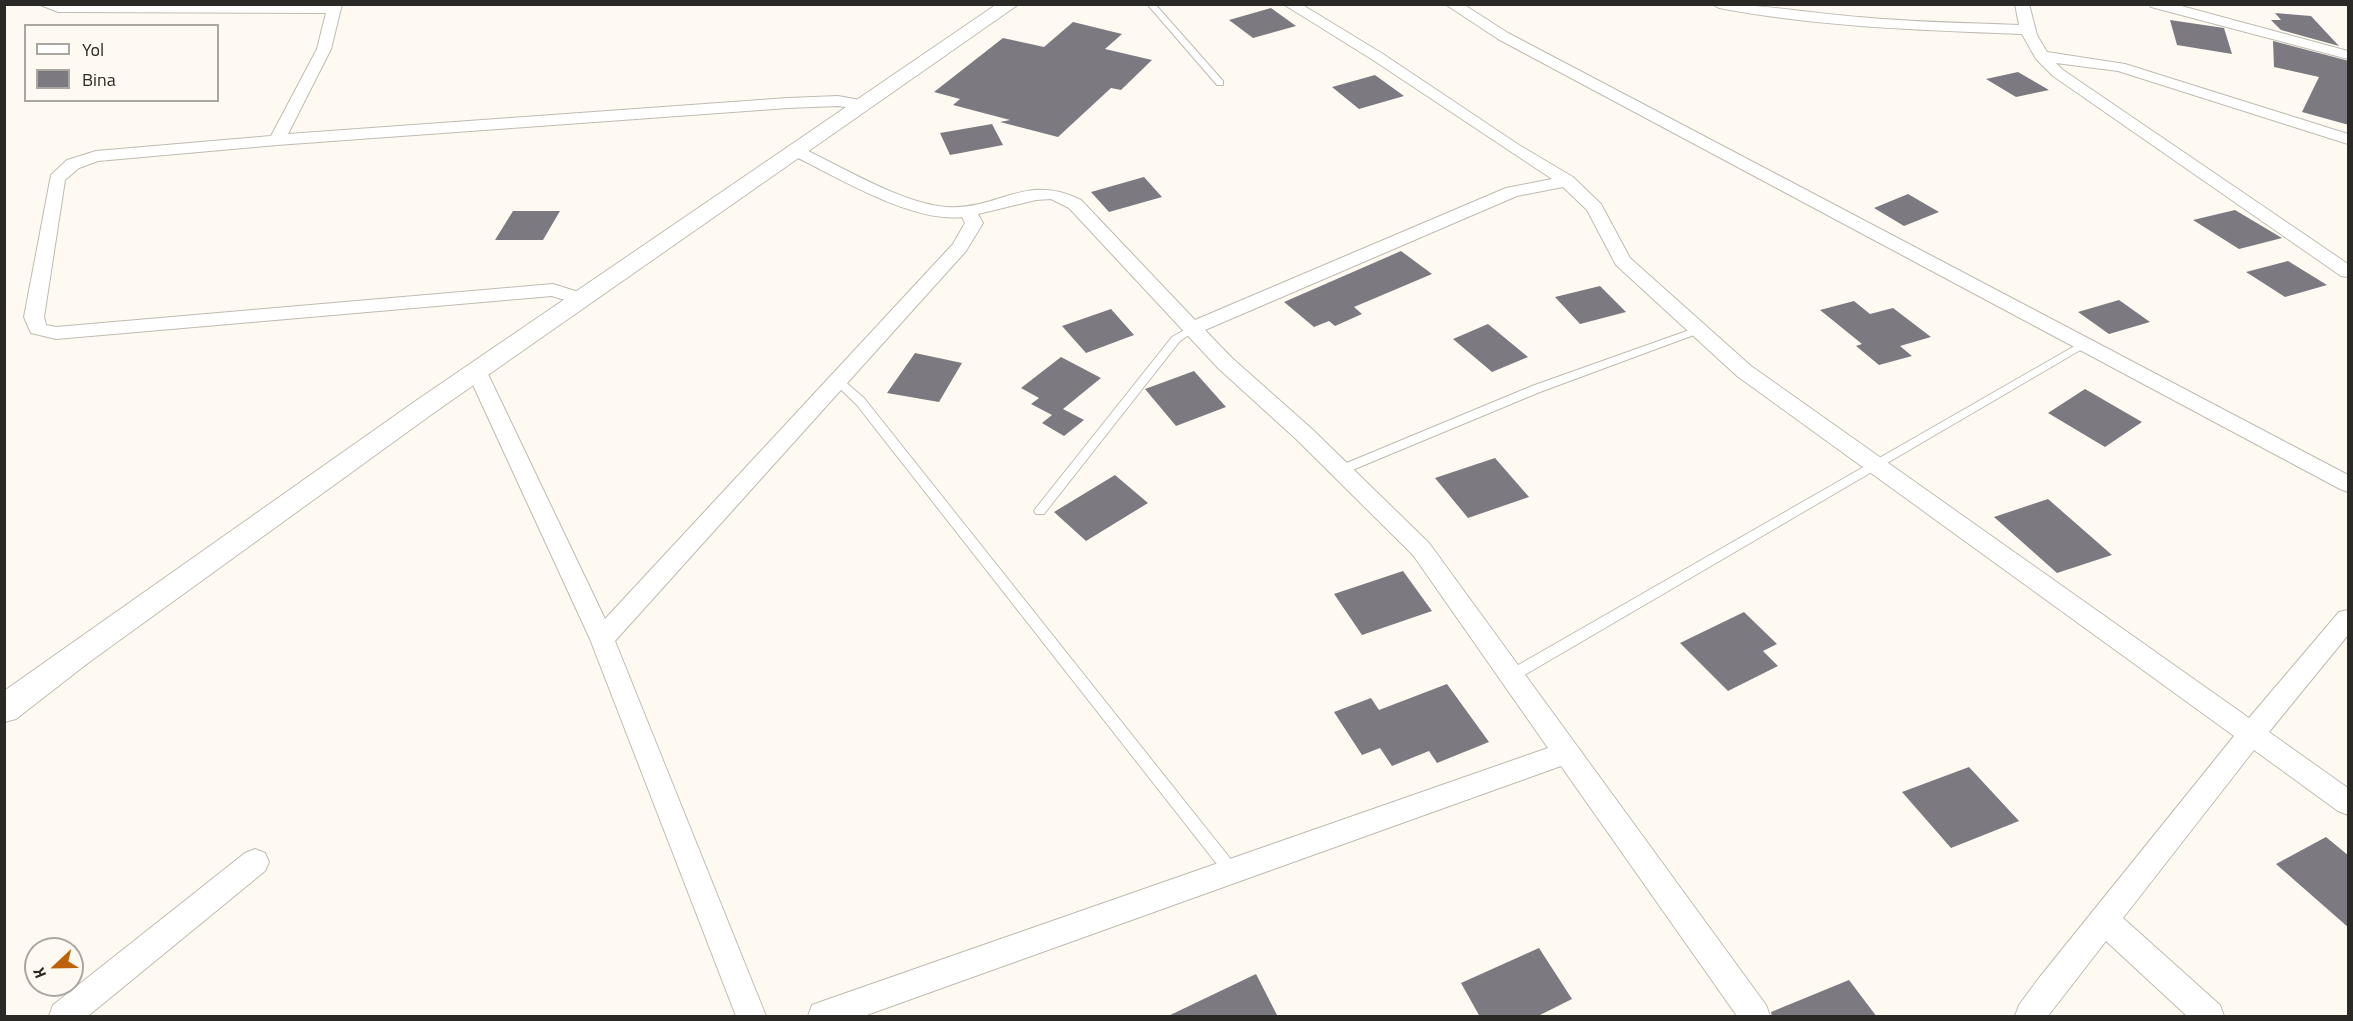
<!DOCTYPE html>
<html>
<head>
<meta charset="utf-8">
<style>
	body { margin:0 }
	#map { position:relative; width:2353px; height:1021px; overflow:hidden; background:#fefaf2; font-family:"Titillium Web",sans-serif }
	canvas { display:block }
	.frame { position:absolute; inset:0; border:6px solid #2b2925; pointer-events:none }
	.legend { position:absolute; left:24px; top:24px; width:195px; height:78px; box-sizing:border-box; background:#fefaf2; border:2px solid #aaa6a0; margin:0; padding:8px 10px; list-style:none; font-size:18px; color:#2b2925 }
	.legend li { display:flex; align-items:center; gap:12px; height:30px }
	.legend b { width:30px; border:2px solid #aaa6a0 }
	.north { position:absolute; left:24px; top:937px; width:60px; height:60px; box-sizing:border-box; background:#fefaf2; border:2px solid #aaa6a0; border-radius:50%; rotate:248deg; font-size:16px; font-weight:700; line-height:24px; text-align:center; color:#2b2925 }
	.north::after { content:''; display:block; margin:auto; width:21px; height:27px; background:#bd6208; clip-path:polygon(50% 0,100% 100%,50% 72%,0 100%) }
</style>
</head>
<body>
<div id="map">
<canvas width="2353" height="1021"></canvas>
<div class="frame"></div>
<ul class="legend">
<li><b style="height:8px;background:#fff"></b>Yol</li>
<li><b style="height:16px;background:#7d7981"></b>Bina</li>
</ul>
<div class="north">K</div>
</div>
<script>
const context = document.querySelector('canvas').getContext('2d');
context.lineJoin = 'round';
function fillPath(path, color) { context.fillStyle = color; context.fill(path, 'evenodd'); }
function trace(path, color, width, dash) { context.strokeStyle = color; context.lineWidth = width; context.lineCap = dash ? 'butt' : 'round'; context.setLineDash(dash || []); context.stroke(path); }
fillPath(new Path2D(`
	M1271 8 1296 26 1253 38 1229 20Z
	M2275 13 2311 16 2339 46 2281 30 2271 20H2281Z
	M2170 20 2224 28 2232 54 2177 45Z
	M1073 22 1122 34 1105 49 1152 60 1121 90 1111 88 1058 137 1000 122 1010 120 953 105 960 99 934 92 1003 38 1044 47Z
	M2273 41 2349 61V125L2302 112 2319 77 2274 67Z
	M2018 72 2049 90 2016 97 1986 79Z
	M1375 75 1404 96 1359 109 1332 87Z
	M992 124 1003 145 950 155 940 133Z
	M1144 177 1162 197 1109 212 1091 192Z
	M1908 194 1939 212 1904 226 1874 208Z
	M2235 210 2282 238 2239 249 2193 220Z
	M513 211H560L543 240H495Z
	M1401 251 1432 274 1354 307 1362 314 1335 326 1329 321 1314 327 1284 302Z
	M2288 261 2327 285 2285 297 2246 272Z
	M1600 286 1626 312 1580 324 1555 297Z
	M2119 300 2150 322 2109 334 2078 312Z
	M1854 301 1870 314 1893 308 1931 337 1900 346 1912 356 1879 365 1856 346 1862 344 1820 310Z
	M1111 309 1134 335 1086 353 1062 326Z
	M1488 324 1528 357 1492 372 1453 339Z
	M915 353 962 363 939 402 887 393Z
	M1061 357 1101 378 1063 409 1084 420 1064 436 1042 423 1052 415 1031 404 1039 398 1021 388Z
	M1194 371 1226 407 1176 426 1145 389Z
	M2085 389 2142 422 2105 447 2048 413Z
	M1495 458 1529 497 1468 518 1435 478Z
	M1115 475 1148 503 1086 541 1054 512Z
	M2048 499 2112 555 2057 573 1994 517Z
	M1403 571 1432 611 1362 635 1334 594Z
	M1744 612 1777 644 1763 651 1778 666 1728 691 1680 643Z
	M1447 684 1489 742 1437 763 1429 751 1392 766 1380 748 1362 755 1334 712 1371 698 1379 710Z
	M1969 767 2019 821 1951 848 1902 792Z
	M2326 837 2349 856V928L2276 864Z
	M1539 948 1572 999 1536 1017H1480L1461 983Z
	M1256 974 1278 1017H1166Z
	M1849 980 1877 1017H1772L1771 1012Z`), '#7d7981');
const service = new Path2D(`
	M1147 4H1155L1223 81V85H1217Z
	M1191 326 1195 327 1196 329 1195 331 1180 341 1044 514H1036L1034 511 1036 508 1172 337Z
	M1698 327 1702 328 1703 330 1702 332 1540 392 1345 473 1341 474 1335 470 1337 467 1532 386Z
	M2085 340 2090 343 2089 345 1516 680 1511 681 1506 680 1504 676 1506 672Z
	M838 377 842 379 864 398 1237 867 1240 872 1237 877 1232 879 1227 877 856 404 834 383 833 381 834 379Z`);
const minor = new Path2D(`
	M38 4H342L331 49 288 134 788 98 838 96 871 102 873 105 865 110 838 106 788 108 277 145 98 161 79 168 65 180 44 317 46 325 56 327 553 284 588 295 590 299 588 303 581 305 552 296 56 339 31 333 24 317 51 175 67 160 96 151 271 136 317 49 326 13 58 12Z
	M1283 4H1301L1383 54 1519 145 1573 177 1601 204 1630 258 1751 366 2249 718 2339 612 2348 610V635L2269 732 2348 788V815L2338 811 2254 750 2123 918 2220 1005 2224 1016H2187L2106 941 2048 1016H2015L2019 1005 2039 978 2234 736 1737 376 1616 265 1587 210 1563 187 1517 196 1205 330 1232 358 1312 429 1429 543 1766 1005 1770 1016H1737L1561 766 864 1016H808L812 1005 823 1001 1548 748 1413 555 1296 439 1218 368 1069 208 1051 199 1036 200 978 214 983 223 966 251 615 641 766 1016H736L590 639 467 372 470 367 477 365 484 367 487 372 605 619 953 244 965 223 962 217C911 223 836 176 790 154L788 151 790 148H802C842 167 903 204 947 207 999 210 1026 172 1081 200L1195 320 1506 188 1552 179 1373 60Z
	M1445 4H1463L1508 33 2348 475V492L2340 489 1498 39Z
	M1712 4C1761 4 1810 13 1859 17 1912 22 1966 23 2019 25L2015 4H2029L2037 35 2047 52 2125 64 2348 134V144L2118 71 2056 63 2063 70 2348 264V277L2341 276 2053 76 2036 59 2022 34C1921 30 1819 27 1719 8Z
	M2149 4H2174L2348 51V59L2151 7Z
	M255 849 265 853 269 862 265 871 88 1016H49L53 1005 245 853Z`);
const tertiary = new Path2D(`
	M997 4H1019L435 412 88 663 16 719 4 722V691L417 400Z`);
trace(service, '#c0bbb2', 2);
trace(minor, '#c0bbb2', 2);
trace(tertiary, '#c0bbb2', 2);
fillPath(service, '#fff');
fillPath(minor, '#fff');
fillPath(tertiary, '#fff');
</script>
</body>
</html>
